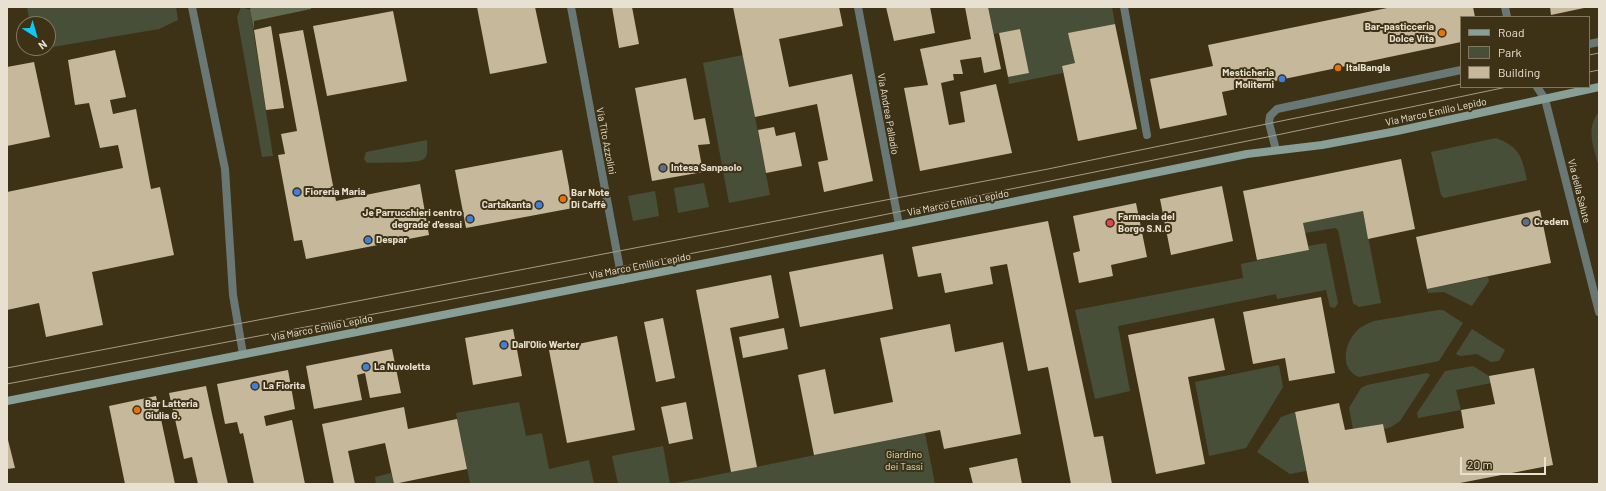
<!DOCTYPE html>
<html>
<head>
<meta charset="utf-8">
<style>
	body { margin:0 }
	#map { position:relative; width:1606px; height:491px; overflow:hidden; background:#3e3216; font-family:Barlow,sans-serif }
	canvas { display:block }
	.frame { position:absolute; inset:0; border:8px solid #e8e1d1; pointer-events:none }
	.legend { position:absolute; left:1460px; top:16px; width:130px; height:72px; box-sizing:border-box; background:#3e3216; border:1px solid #827861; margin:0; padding:5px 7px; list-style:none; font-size:12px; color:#e8e1d1 }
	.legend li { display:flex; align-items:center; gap:8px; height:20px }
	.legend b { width:20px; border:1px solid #827861 }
	.north { position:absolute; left:16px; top:16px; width:40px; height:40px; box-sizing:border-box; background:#3e3216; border:1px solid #827861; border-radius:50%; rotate:143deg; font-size:11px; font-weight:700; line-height:16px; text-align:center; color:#e8e1d1 }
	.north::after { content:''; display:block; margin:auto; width:14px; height:18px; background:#0ecafa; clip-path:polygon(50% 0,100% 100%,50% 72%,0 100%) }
	.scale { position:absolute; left:1460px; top:457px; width:86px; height:18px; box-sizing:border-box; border:2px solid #e8e1d1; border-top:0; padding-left:5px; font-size:12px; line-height:14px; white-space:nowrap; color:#e8e1d1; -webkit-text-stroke:3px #3e3216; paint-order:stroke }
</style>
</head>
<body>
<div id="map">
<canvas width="1606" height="491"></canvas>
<div class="frame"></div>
<ul class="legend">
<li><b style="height:5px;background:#879f97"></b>Road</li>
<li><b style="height:11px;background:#484f39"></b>Park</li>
<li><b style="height:11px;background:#c5b89b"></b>Building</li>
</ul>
<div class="north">N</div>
<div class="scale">20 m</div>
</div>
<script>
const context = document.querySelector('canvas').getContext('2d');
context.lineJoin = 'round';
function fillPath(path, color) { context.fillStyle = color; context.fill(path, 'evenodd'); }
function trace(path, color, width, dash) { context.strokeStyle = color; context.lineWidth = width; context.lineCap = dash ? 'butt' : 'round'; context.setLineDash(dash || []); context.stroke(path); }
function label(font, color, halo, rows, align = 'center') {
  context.font = font + ' Barlow,sans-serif'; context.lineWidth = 4; context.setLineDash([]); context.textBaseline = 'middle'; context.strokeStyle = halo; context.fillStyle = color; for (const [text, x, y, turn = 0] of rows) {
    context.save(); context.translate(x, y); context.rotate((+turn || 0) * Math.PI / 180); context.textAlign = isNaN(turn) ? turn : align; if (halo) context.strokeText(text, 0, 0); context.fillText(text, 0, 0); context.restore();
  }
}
fillPath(new Path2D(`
	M27 7H176L178 20 159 29 35 50V48H48V24H30Z
	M241 7 250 10 273 156 262 157 237 17Z
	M988 7H1112L1115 24 1069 33 1075 63 1062 66 1063 73 1009 84 1008 77 1029 73 1020 29 994 34Z
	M743 55 770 195 729 203 703 63Z
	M1599 112V167C1594 148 1585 128 1599 112Z
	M1496 138C1520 147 1522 157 1527 180L1444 198 1441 195 1431 152Z
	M427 140C427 146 429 155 424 159 418 164 377 162 367 163L364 159 366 152Z
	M704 183 709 207 678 213 674 188Z
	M655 191 659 216 633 221 628 196Z
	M1363 211 1381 303 1359 307 1353 303 1338 230 1335 228 1305 233 1303 223Z
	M1326 243 1338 303 1335 308 1330 307 1326 290 1277 299 1276 294 1118 326 1130 391 1095 399 1075 310 1243 278 1241 264 1309 250 1308 246Z
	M1488 277 1489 281 1472 306 1444 292 1428 293 1427 289Z
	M1438 310H1443L1463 323 1439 361 1359 377C1340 370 1344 345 1355 333 1359 327 1367 324 1374 321Z
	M1472 329 1505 350 1499 361 1491 362 1477 354 1460 356 1456 354Z
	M1279 365 1283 387 1246 448 1209 456 1195 382Z
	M1473 366 1489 376 1491 383 1456 390 1461 410 1418 418 1417 413 1445 371Z
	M1427 373 1430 375 1400 421 1391 427 1384 429 1383 424 1353 429 1349 408 1361 388 1367 385Z
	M519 402 526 436 542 433 549 469 589 460 594 484H465L470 483 456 413Z
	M1295 412 1306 471 1290 474 1257 452 1281 417Z
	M925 433 935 484H671Z
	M663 446 670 484H618L612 456Z
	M391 473 394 484H376L375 477Z`), '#484f39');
fillPath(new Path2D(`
	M251 7H311V9L254 21V30L250 10Z`), '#626b4f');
fillPath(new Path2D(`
	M477 7H535L547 63 490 74Z
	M612 7H632L639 44 619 48Z
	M733 7H839L843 26 779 39 789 87 852 74 873 181 824 192 818 162 828 160 817 104 755 117Z
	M886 7H930L935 33 894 41Z
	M965 7H988L1001 69 984 73 981 57 960 60 963 74H953L954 80 941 83 949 125 965 122 960 92 996 84 1012 153 920 171 904 88 928 85 920 49 971 39Z
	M1392 7H1473L1475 17H1461V42L1222 92 1227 115 1160 129 1150 79 1213 66 1208 45Z
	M1550 7H1584V8L1551 15Z
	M393 11 407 81 327 96 313 26Z
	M1115 24 1137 129 1078 141 1062 66 1075 63 1068 33Z
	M271 26 284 108 266 110 254 30Z
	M1020 29 1029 73 1008 77 999 33Z
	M303 30 336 201 420 184 429 235 306 259 302 240 294 241 278 155 285 154 281 134 297 131 279 34Z
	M115 50 126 97 110 100 113 114 136 109 151 189 160 187 174 255 92 272 103 325 46 337 39 303 7 310V192L123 168 118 145 100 148 89 103 75 105 68 60Z
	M34 62 50 137 7 146V67Z
	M686 78 694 120 705 118 710 144 698 145 703 172 652 181 635 88Z
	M774 127 776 136 795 132 802 166 766 173 758 130Z
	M562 150 573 208 466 228 455 170Z
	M1401 159 1415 229 1368 239 1363 211 1303 223 1309 250 1257 260 1243 191Z
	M1222 186 1233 241 1171 255 1160 199Z
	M1136 203 1147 257 1111 265 1113 276 1079 283 1073 253 1080 251 1073 216Z
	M1540 210 1551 263 1427 289 1416 237Z
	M1048 221 1094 437 1103 436 1112 484H1071L1048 367 1028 371 1007 264 990 267 993 284 945 293 941 273 918 277 912 247Z
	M883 254 893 309 800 327 789 272Z
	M771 275 779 318 730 328 757 467 731 472 696 290Z
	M1321 297 1335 373 1289 381 1285 358 1253 364 1243 312Z
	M663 318 675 378 656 382 644 322Z
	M1214 318 1225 370 1188 377 1205 464 1156 474 1128 335Z
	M950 324 955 352 1003 342 1021 434 944 449 940 430 814 455 798 375 825 369 834 414 893 402 880 338Z
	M784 328 788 349 743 358 739 337Z
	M513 329 522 376 473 385 465 338Z
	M617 336 635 430 567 443 549 350Z
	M392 349 401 393 370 398 365 373 357 375 362 400 314 409 306 366Z
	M1534 368 1553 465 1455 484H1309L1295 412 1339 403 1345 430 1383 424 1387 443 1464 428 1461 410 1495 404 1489 376Z
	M288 370 295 409 264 416 266 426 292 420 305 484H254L243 433 240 434 237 422 225 424 217 384Z
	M206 386 212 414 228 484H198L192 457 184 459 169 393Z
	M156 396 175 484H125L109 406Z
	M686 402 693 439 669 444 661 407Z
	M404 407 408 429 457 419 467 469 394 484 385 443 348 451 355 484H334L322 424Z
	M7 436 15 468 7 469Z
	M1017 458 1022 484H973L969 468Z`), '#c5b89b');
trace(new Path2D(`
	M192 7 225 169 233 295 243 354
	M571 7 622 280
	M858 7 899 225
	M1124 7 1147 135
	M1589 44 1599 42
	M1276 150 1269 123 1270 116 1277 109 1461 70`), '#697874', 8);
trace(new Path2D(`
	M1505 7 1507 17
	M1537 87 1545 99 1599 312`), '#697874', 8);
trace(new Path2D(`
	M7 401 899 225 1247 154 1322 145 1397 131 1599 87`), '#879f97', 8);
trace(new Path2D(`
	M1589 55 1599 53
	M1589 72 1599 70
	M7 368 1048 169 1461 84
	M7 384 725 247 1272 136 1507 87`), '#a59c87', 1);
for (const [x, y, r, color] of [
	[1442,33,4,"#e8710a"],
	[1338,68,4,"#e8710a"],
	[1282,79,4,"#3f7fe0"],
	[663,168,4,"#5c6f8a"],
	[297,192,4,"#3f7fe0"],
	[563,199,4,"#e8710a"],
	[539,205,4,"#3f7fe0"],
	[470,219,4,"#3f7fe0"],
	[1526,222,4,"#5c6f8a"],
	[1110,223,4,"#e0444e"],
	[368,240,4,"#3f7fe0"],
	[504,345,4,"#3f7fe0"],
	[366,367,4,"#3f7fe0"],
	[255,386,4,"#3f7fe0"],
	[137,410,4,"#e8710a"]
]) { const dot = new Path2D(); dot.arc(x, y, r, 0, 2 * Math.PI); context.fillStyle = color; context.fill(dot); trace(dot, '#3e3216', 1.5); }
label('bold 10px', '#e8e1d1', '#3e3216', [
	["Bar-pasticceria",1434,27,"right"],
	["Dolce Vita",1434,39,"right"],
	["ItalBangla",1346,68],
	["Mesticheria",1274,73,"right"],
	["Moliterni",1274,85,"right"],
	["Intesa Sanpaolo",671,168],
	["Fioreria Maria",305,192],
	["Bar Note",571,193],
	["Di Caffè",571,205],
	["Cartakanta",531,205,"right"],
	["Je Parrucchieri centro",462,213,"right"],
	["degrade' d'essai",462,225,"right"],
	["Farmacia del",1118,217],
	["Borgo S.N.C",1118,229],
	["Credem",1534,222],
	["Despar",376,240],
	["Dall'Olio Werter",512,345],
	["La Nuvoletta",374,367],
	["La Fiorita",263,386],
	["Bar Latteria",145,404],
	["Giulia G.",145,416]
], 'left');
label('10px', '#e8e1d1', '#3e3216', [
	["Via Marco Emilio Lepido",1436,112,-12],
	["Via Andrea Palladio",888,114,80],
	["Via Tito Azzolini",606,141,79],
	["Via della Salute",1579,191,76],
	["Via Marco Emilio Lepido",958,203,-11],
	["Via Marco Emilio Lepido",640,266,-11],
	["Via Marco Emilio Lepido",322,328,-11]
]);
label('10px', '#d9e9b4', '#3e3216', [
	["Giardino",904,455],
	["dei Tassi",904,467]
]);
</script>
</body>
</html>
